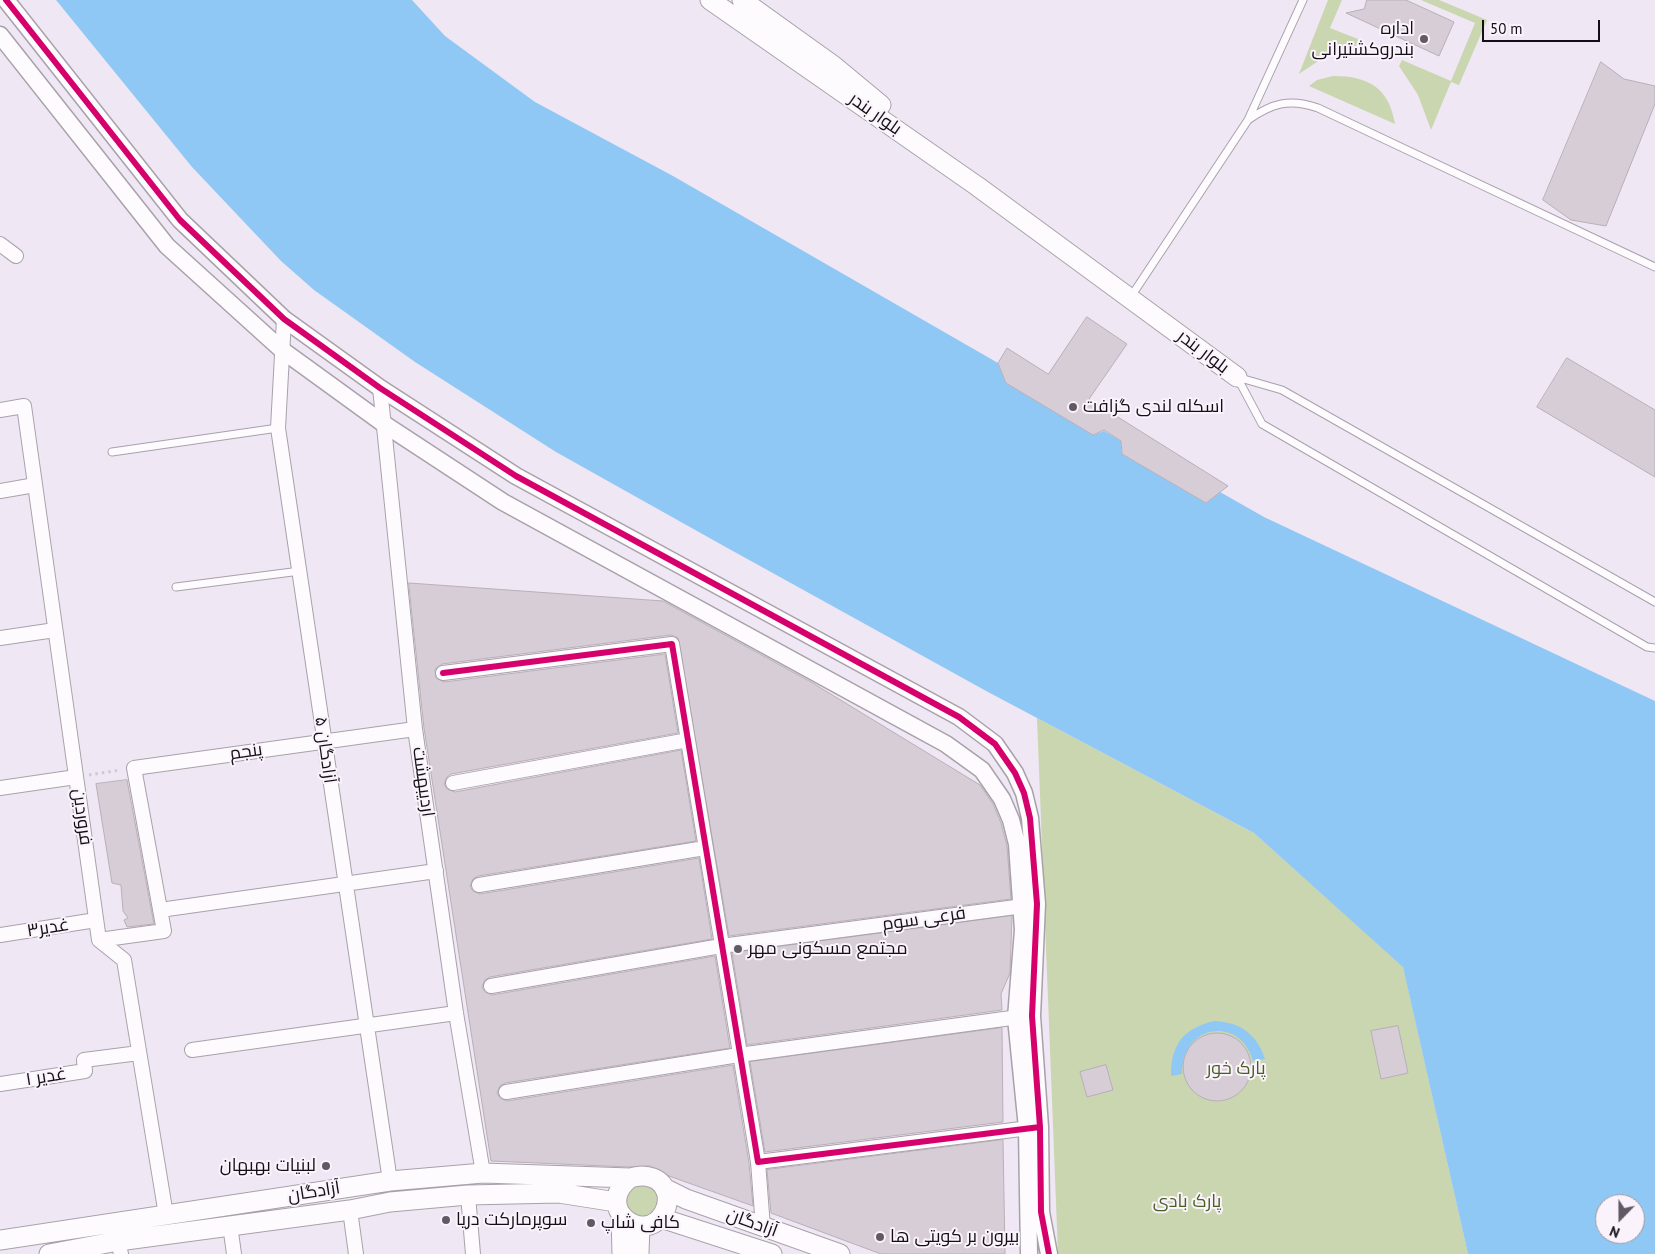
<!DOCTYPE html>
<html>
<head>
<meta charset="utf-8">
<style>
	body { margin:0 }
	#map { position:relative; width:1655px; height:1254px; overflow:hidden; background:#f0e7f4; font-family:"PT Sans",sans-serif }
	canvas { display:block }
	.north { position:absolute; left:1595px; top:1194px; width:50px; height:50px; box-sizing:border-box; background:#faf3fc; border:1px solid #9e97a0; border-radius:50%; rotate:202deg; font-size:14px; font-weight:700; line-height:20px; text-align:center; color:#140e16 }
	.north::after { content:''; display:block; margin:auto; width:18px; height:22px; background:#615a64; clip-path:polygon(50% 0,100% 100%,50% 72%,0 100%) }
	.scale { position:absolute; left:1482px; top:20px; width:118px; height:22px; box-sizing:border-box; border:2px solid #140e16; border-top:0; padding-left:6px; font-size:15px; line-height:18px; white-space:nowrap; color:#140e16; -webkit-text-stroke:4px #faf3fc; paint-order:stroke }
</style>
</head>
<body>
<div id="map">
<canvas width="1655" height="1254"></canvas>
<div class="north">N</div>
<div class="scale">50 m</div>
</div>
<script>
const context = document.querySelector('canvas').getContext('2d');
context.lineJoin = 'round';
function fillPath(path, color) { context.fillStyle = color; context.fill(path, 'evenodd'); }
function trace(path, color, width, dash) { context.strokeStyle = color; context.lineWidth = width; context.lineCap = dash ? 'butt' : 'round'; context.setLineDash(dash || []); context.stroke(path); }
function label(font, color, halo, rows, align = 'center') {
  context.font = font + ' "PT Sans",Cairo,sans-serif'; context.lineWidth = 4; context.setLineDash([]); context.textBaseline = 'middle'; context.strokeStyle = halo; context.fillStyle = color; for (const [text, x, y, turn = 0] of rows) {
    context.save(); context.translate(x, y); context.rotate((+turn || 0) * Math.PI / 180); context.textAlign = isNaN(turn) ? turn : align; if (halo) context.strokeText(text, 0, 0); context.fillText(text, 0, 0); context.restore();
  }
}
fillPath(new Path2D(`
	M1328 0H1342L1330 28 1358 39 1356 46 1327 55 1299 74Z
	M1421 0H1439L1487 20 1459 85 1451 82 1431 130 1418 95 1399 66 1402 60 1451 81 1475 23Z
	M1333 76C1369 76 1389 88 1395 124L1309 86 1317 80Z
	M1037 718 1254 833 1403 966 1468 1254H1058Z
	M627 1183 658 1186V1214L634 1220 621 1194Z`), '#c9d6af');
fillPath(new Path2D(`
	M56 0H412L445 36 535 102 673 176 998 363 1006 383 1093 435 1104 431 1121 441 1122 454 1206 503 1220 492 1264 517 1655 701V1254H1468L1403 967 1254 833 988 692 722 545 556 452 415 362 314 290 281 261 192 167ZM1605 1204H1635V1234H1605Z
	M1214 1021C1240 1022 1257 1034 1265 1059L1253 1061C1240 1015 1181 1024 1182 1074L1171 1076C1171 1044 1183 1029 1214 1021Z
	M1201 1069a17 17 0 1 1 34 0a17 17 0 1 1-34 0Z`), '#90c8f5');
const building = new Path2D(`
	M1367 0H1406L1454 22 1439 56 1346 13 1364 9Z
	M1601 62 1624 79 1655 86V104L1606 226 1571 220 1543 200Z
	M1087 317 1127 344 1089 399 1228 486 1206 503 1122 454 1121 441 1104 430 1093 435 1006 383 998 363 1007 348 1048 374Z
	M1567 358 1655 410V477L1537 407Z
	M409 583 663 601 811 682 980 785 993 804 1001 823 1007 846 1011 899 729 936 678 638 671 635 442 664 435 669 436 678 444 682 665 654 678 733 451 774 447 777 444 784 447 789 455 792 681 750 696 841 478 876 473 879 470 886 473 891 480 894 699 858 712 939 490 977 485 980 482 987 485 992 492 995 715 956 730 1048 505 1083 500 1086 497 1093 500 1098 507 1101 733 1065 749 1163 753 1206 669 1176 650 1166 629 1167 491 1161 424 728Z
	M127 780 154 924 127 927 124 920 128 918 123 911 121 885 112 883 96 784Z
	M1012 916 1010 973 1001 994 1002 1010 747 1045 732 953Z
	M1398 1026 1408 1073 1381 1079 1371 1031Z
	M1002 1028 1003 1122 765 1152 750 1062Z
	M1183 1067a34 34 0 1 1 68 0a34 34 0 1 1-68 0Z
	M1106 1065 1113 1090 1087 1097 1080 1072Z
	M1003 1140 1005 1254H881L771 1213 767 1170Z`);
fillPath(building, '#d7cdd7');
trace(building, '#b8afb8', 1);
const service = new Path2D(`
	M1248 120 1303 0
	M1136 289 1248 120C1272 103 1290 98 1318 108L1655 267
	M112 452 278 428
	M176 587 300 571
	M1655 602 1282 390 1237 377 1262 424 1647 647 1655 648`);
const minor = new Path2D(`
	M0 244 16 256
	M284 319 278 428 390 1181
	M380 388 415 729 456 1013 483 1173
	M0 410 24 406 99 940 124 960 166 1215
	M0 491 35 485
	M0 638 55 630
	M443 673 672 644 758 1162 1037 1127
	M453 783 688 740
	M0 788 76 777
	M479 885 705 848
	M160 910 436 871
	M0 935 96 920
	M99 940 164 931 134 768 415 729
	M491 986 721 946 1031 905
	M192 1050 456 1013
	M0 1084 85 1071 84 1060 139 1053
	M506 1092 739 1055 1026 1016
	M758 1162 763 1227
	M468 1195 473 1254
	M350 1210 356 1254
	M230 1225 234 1254
	M118 1241 121 1254`);
const tertiary = new Path2D(`
	M6 0 180 220 284 319 380 388 516 476 959 717 995 744 1015 773 1024 793 1030 818 1037 904 1032 1016 1040 1127 1041 1212 1049 1254
	M0 35 167 246 282 350 384 424 503 502 946 744 982 770 1002 799 1011 820 1017 844 1023 930 1016 1018 1027 1128 1029 1254`);
const secondary = new Path2D(`
	M710 0 977 186 1237 377
	M742 0 834 66 881 105
	M664 1188 686 1199 840 1254
	M621 1215 622 1254
	M661 1218 772 1254
	M0 1240 390 1181 483 1173 630 1178C645 1173 663 1177 667 1195 668 1202 667 1208 663 1214 643 1246 593 1207 630 1178
	M49 1254 118 1241 350 1210 390 1202 468 1195 559 1193 616 1202
	M639 1254 640 1226`);
trace(service, '#a8a1aa', 9);
trace(minor, '#a8a1aa', 16);
trace(tertiary, '#a8a1aa', 19);
trace(secondary, '#a8a1aa', 21);
trace(new Path2D(`
	M89 775 120 770`), '#cecbd0', 3, [2.5, 4]);
trace(service, '#fdfbfd', 7);
trace(minor, '#fdfbfd', 14);
trace(tertiary, '#fdfbfd', 16);
trace(secondary, '#fdfbfd', 19);
trace(new Path2D(`
	M6 0 180 220 284 319 380 388 516 476 959 717 995 744 1015 773 1024 793 1030 818 1037 904 1032 1016 1040 1127 1041 1212 1049 1254
	M443 673 672 644 758 1162 1040 1127`), '#d6006c', 6);
for (const [x, y, r, color] of [
	[1424,39,5,"#615a64"],
	[1073,407,5,"#615a64"],
	[738,949,5,"#615a64"],
	[326,1166,5,"#615a64"],
	[446,1220,5,"#615a64"],
	[591,1223,5,"#615a64"],
	[880,1237,5,"#615a64"]
]) { const dot = new Path2D(); dot.arc(x, y, r, 0, 2 * Math.PI); context.fillStyle = color; context.fill(dot); trace(dot, '#faf3fc', 2); }
label('18px', '#140e16', '#faf3fc', [
	["اداره",1414,29,"right"],
	["بندروکشتیرانی",1414,50,"right"],
	["اسکله لندی گزافت",1083,407],
	["مجتمع مسکونی مهر",748,949],
	["لبنیات بهبهان",316,1166,"right"],
	["سوپرمارکت دریا",456,1220],
	["کافی شاپ",601,1223],
	["بیرون بر کویتی ها",890,1237]
], 'left');
label('18px', '#140e16', '#faf3fc', [
	["بلوار بندر",875,114,35],
	["بلوار بندر",1203,352,37],
	["آزادگان ۵",325,750,82],
	["پنجم",246,752,-8],
	["اردیبهشت",423,782,82],
	["فروردین",82,817,82],
	["فرعی سوم",924,919,-8],
	["غدیر۳",48,928,-9],
	["غدیر ۱",46,1077,-9],
	["آزادگان",314,1192,-9],
	["آزادگان",752,1223,20]
]);
label('18px', '#4a5f23', '#faf3fc', [
	["پارک خور",1236,1069],
	["پارک بادی",1187,1202]
]);
</script>
</body>
</html>
